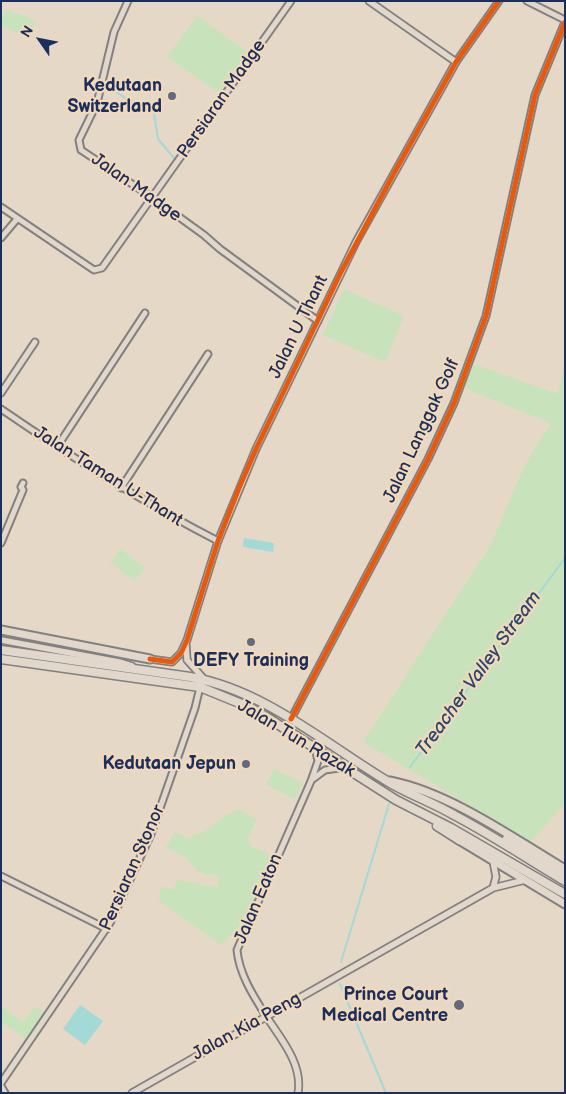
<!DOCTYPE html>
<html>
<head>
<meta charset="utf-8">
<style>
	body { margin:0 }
	#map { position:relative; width:566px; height:1094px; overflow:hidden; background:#e5d8c7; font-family:"Balsamiq Sans",sans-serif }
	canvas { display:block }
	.frame { position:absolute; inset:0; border:2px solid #1b2f5e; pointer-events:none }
	.north { position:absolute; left:15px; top:15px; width:50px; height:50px; -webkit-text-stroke:4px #f2d9ba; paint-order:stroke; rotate:303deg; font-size:14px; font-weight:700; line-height:20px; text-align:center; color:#1b2f5e }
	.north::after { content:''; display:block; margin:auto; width:18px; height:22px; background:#1b2f5e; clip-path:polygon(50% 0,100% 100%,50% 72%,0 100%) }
</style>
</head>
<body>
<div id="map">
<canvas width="566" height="1094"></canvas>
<div class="frame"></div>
<div class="north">N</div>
</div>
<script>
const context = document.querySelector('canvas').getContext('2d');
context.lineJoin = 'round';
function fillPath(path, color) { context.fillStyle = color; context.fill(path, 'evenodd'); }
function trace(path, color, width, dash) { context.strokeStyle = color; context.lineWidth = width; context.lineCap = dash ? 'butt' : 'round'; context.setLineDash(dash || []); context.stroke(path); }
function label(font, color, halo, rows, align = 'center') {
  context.font = font + ' "Balsamiq Sans",sans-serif'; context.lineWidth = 4.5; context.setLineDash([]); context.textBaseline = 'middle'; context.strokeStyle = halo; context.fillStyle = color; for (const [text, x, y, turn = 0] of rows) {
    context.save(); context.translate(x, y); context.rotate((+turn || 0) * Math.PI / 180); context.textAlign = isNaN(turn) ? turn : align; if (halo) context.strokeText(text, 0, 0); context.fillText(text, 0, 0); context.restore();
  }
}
fillPath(new Path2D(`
	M6 9 36 21 30 37 1 26V20Z
	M197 16 248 52 219 93 167 57Z
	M344 289 404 316 385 362 323 335Z
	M565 362V803L531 842 363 742 491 544 524 467 550 423 464 388 474 364 558 394Z
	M121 549 145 568 134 581 110 562Z
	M274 769 303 783 295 799 266 785Z
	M238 809 257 819 248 838 250 846 272 855 270 868 246 920 221 945 159 901 161 886 173 890 178 880 217 887 219 876 204 874 196 870 184 856 166 848 175 832 188 838 205 831 226 815Z
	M1 1006 23 1022 35 1006 45 1013 26 1039 1 1022Z`), '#c8e3bb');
fillPath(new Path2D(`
	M244 538 274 543 273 552 243 547Z
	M80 1005 103 1021 85 1045 63 1029Z`), '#a3d9d6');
trace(new Path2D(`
	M109 87 128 100 153 107 158 139 174 158
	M410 767 565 558
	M341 962 389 804
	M340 984 386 1093`), '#a3d9d6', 2);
const minor = new Path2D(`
	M128 1 114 32 97 103 79 140 81 150 153 198 204 235 220 249 318 321
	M527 1 565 20
	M456 62 499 1
	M1 207 91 268 94 270 102 268 291 1
	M1 238 17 219
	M1 393 35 342
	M1 409C71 457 142 502 218 541
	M57 447 145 313
	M121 488 208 354
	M1 543 23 490 21 487 23 483
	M291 719 428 459 454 403 486 316 535 95 565 22
	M313 779 325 770 346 767
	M1 876 107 929
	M266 1016C254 997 239 974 237 950L311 781 318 761 315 748
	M1 1083 110 923 151 834 195 708 200 687
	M1 1086 5 1093`);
const tertiary = new Path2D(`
	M1 640 119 662 132 666
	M186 644 187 660 204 679
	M150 659 172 662 181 653 187 640 218 541 256 449 356 242 456 62 369 1
	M493 861 496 877 493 888
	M266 1016C281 1039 303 1064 298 1093
	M132 1093 493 888 525 880`);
const secondary = new Path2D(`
	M1 630 150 659
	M390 781C450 793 513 838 565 869
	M506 839 565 876
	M459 840 565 904`);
const primary = new Path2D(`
	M1 650 190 677C264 690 324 743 387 781 408 794 432 802 454 815 492 835 528 859 565 881
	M1 659 200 687 249 707 268 718 396 800 451 828 565 894
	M437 826 459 840`);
trace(minor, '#828081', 9);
trace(tertiary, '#828081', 9);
trace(secondary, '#828081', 11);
trace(primary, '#828081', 11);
trace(minor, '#e1d7cb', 5);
trace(tertiary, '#e1d7cb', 5.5);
trace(secondary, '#e1d7cb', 7);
trace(primary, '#e1d7cb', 8);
trace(new Path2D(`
	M150 659 172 662 181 653 187 640 218 541 239 488 256 449 341 272 393 175 456 62 499 1
	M291 719 428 459 454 403 486 316 535 95 565 22`), '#e8590c', 5);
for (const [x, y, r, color] of [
	[172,96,5,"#626a83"],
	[251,642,5,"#626a83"],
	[246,764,5,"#626a83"],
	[459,1005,6,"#626a83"]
]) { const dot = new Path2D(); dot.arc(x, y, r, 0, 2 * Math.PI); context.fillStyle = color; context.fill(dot); trace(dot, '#f2d9ba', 2); }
label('bold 18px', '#1b2f5e', '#f2d9ba', [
	["Kedutaan",162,86],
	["Switzerland",162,107],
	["DEFY Training",251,661,"center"],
	["Kedutaan Jepun",236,764],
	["Prince Court",448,995],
	["Medical Centre",448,1016]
], 'right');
label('18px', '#1b2f5e', '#f2d9ba', [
	["Persiaran Madge",222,99,-55],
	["Jalan Madge",136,188,35],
	["Jalan U Thant",299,327,-64],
	["Jalan Langgak Golf",422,431,-65],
	["Jalan Taman U-Thant",108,477,32],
	["Jalan Tun Razak",296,739,31],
	["Persiaran Stonor",133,868,-66],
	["Jalan Eaton",259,899,-67],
	["Jalan Kia Peng",247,1027,-29]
]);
label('italic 19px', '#2b4871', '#f2d9ba', [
	["Treacher Valley Stream",479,674,-54]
]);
</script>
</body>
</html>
